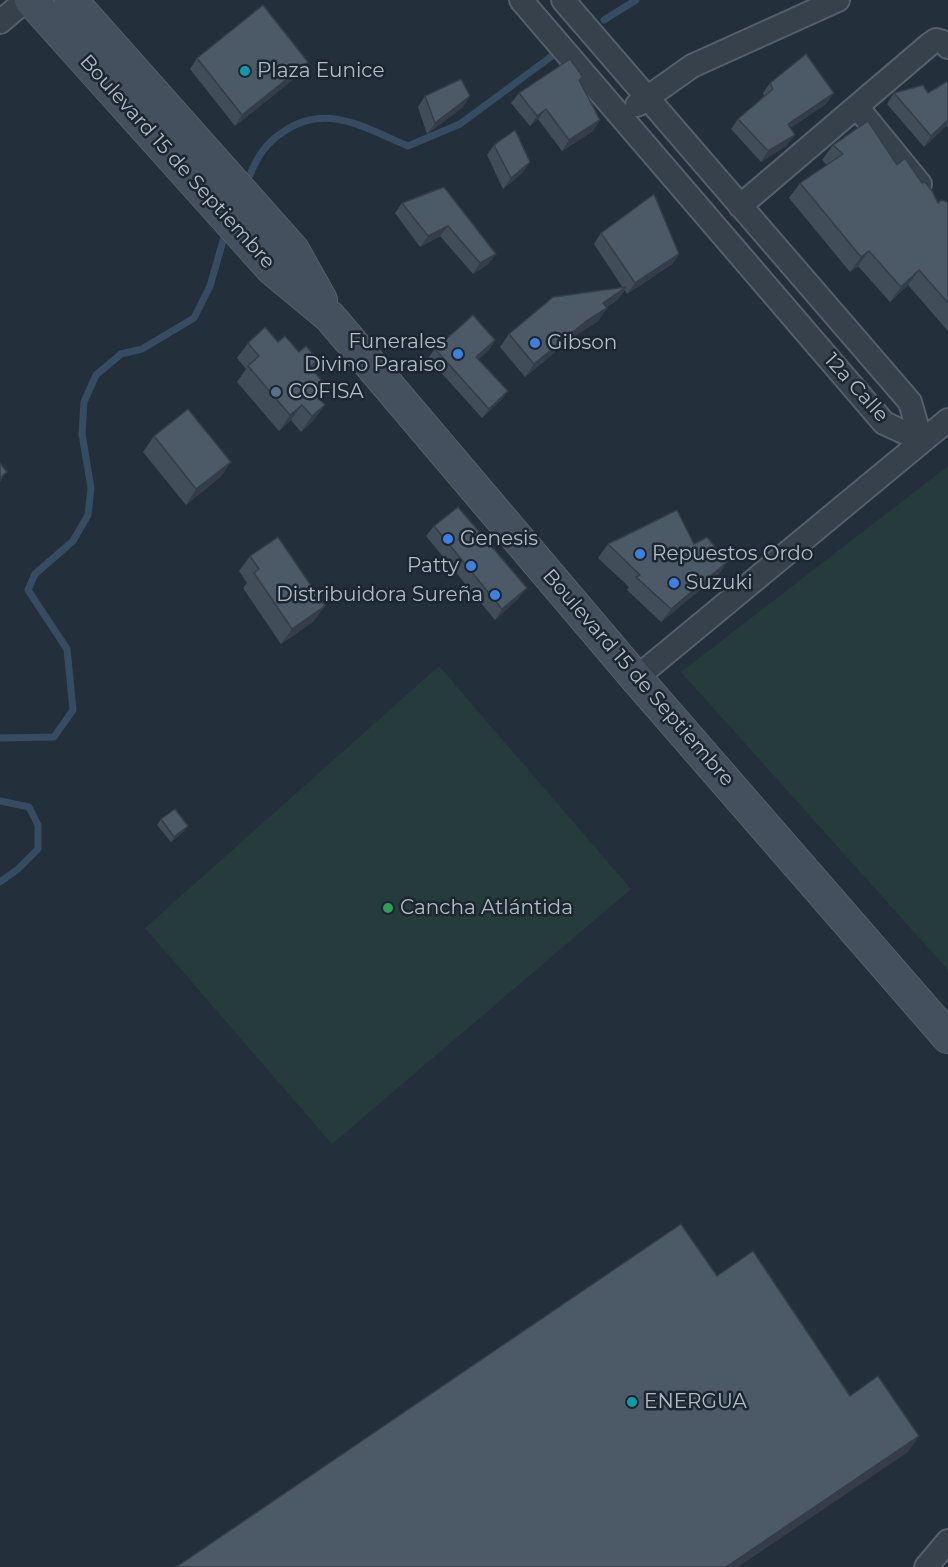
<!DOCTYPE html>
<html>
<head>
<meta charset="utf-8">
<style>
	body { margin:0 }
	canvas { display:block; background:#232f3b }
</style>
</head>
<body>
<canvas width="948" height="1567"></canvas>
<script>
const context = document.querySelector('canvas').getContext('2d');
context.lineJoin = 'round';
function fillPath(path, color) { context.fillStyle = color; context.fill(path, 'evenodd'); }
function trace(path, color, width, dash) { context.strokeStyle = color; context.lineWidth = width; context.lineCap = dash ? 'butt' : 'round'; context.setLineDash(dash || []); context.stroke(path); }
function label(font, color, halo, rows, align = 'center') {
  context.font = font + ' Montserrat,sans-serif'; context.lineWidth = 5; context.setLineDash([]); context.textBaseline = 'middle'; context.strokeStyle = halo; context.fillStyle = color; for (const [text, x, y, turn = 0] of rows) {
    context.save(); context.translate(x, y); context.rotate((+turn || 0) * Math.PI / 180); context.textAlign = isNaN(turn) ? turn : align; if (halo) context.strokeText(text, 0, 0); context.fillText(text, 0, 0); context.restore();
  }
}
fillPath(new Path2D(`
	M948 466V970L681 672Z
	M439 666 631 889 332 1144 145 928Z`), '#253b3c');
trace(new Path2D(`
	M604 20 636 0
	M250 175C257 157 266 143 283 132 326 102 365 128 408 146L460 124 556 53
	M0 738 54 737 73 710 67 649 28 590 35 574 73 541 88 515 91 488 82 434 84 402 96 375 121 354 142 349 194 318 210 286 225 234
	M0 801 29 807 38 825V849L18 869 0 882`), '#364c62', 7);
const street = new Path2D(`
	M521 0 884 423 921 440
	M563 0 910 402 921 440
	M0 22 26 0
	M637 105 692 66 838 0
	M857 107 920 184
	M740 206 930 44 936 40 943 42 948 47
	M636 678 948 420
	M926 1567 948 1541`);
const secondary = new Path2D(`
	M31 0 272 269 330 317 636 678 948 1037
	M71 0 293 250 321 300`);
trace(street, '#555f69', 26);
trace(secondary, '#555f69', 34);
trace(street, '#37414b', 22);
trace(secondary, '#45505e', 32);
fillPath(new Path2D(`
	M197 58 301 73 235 126 190 69Z
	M948 81V128L946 126 924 147 887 104 894 93H928Z
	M580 82 593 131 562 151 538 119 530 126 511 103 519 93Z
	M770 83 826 104 790 128 787 145 761 162 731 129 738 119 764 96 763 93Z
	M425 96 463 107 427 134 418 107Z
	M494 145 530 162 522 173 503 189 487 155Z
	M833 145 897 165 922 183 938 203 948 202V331L908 285 890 302 858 266 850 272 789 198 800 183 827 165 822 160Z
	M444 187 496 254 488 264 473 274 440 236 420 247 395 213 402 203Z
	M601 233 679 254 672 264 627 294 625 290 617 300 607 307 598 321 576 335 525 377 500 347 509 334 623 288 594 244Z
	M495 340 489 350 478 359 508 391 501 400 482 418 428 358 435 349Z
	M278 342 318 360 312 369 326 385 318 397 314 420 301 432 291 420 279 431 237 382 246 369 237 358 248 343Z
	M154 436 231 462 220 477 186 505 143 452Z
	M434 526 519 598 495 620 426 536Z
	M608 544H694L727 562 718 575 661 622 627 590 629 587 598 558Z
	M250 556 314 621 281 644 243 588 247 583 239 571Z
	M161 819 188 826 184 831 171 842 157 825Z`), '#414d59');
fillPath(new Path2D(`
	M308 62 301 73 235 126 242 115Z
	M834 93 826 104 780 134 788 124Z
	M470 96 463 107 427 134 435 123Z
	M546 109 538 119 530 126 537 116Z
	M600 120 593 131 562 151 569 140Z
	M948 120V123L946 126 924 147 931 136Z
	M795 135 787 145 761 162 768 151Z
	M530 162 522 173 503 189 511 178Z
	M448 226 440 236 420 247 428 236Z
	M869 251 858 266 850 272 861 257Z
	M496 254 488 264 473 274 480 263Z
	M679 254 672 264 627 294 635 283Z
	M919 270 908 285 890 302 901 287Z
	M626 287 617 300 594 316 603 303Z
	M607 308 598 321 576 335 525 377 534 364 585 322Z
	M495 340 489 350 470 366 476 357Z
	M326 385 315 401 305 410 316 395Z
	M508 391 501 400 482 418 489 409Z
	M302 405 291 420 279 431 290 415Z
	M325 405 314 420 301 432 312 416Z
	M231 462 220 477 186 505 196 489Z
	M7 472 0 482V478Z
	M727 562 718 575 661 622 671 609Z
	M527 588 519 598 495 620 502 609Z
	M325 606 314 621 281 644 292 629Z
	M188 826 184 831 171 842 174 837Z
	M919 1436 908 1452 738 1567H726Z`), '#353e48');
const building = new Path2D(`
	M263 5 308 62 242 115 197 58Z
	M806 54 834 93 788 124 795 135 768 151 738 119 773 89 770 83Z
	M570 59 583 77 579 80 600 120 569 140 546 109 537 116 519 93Z
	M461 79 470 96 435 123 425 96Z
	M948 81V120L931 136 894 93 923 85 928 93Z
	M868 121 897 165 905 158 922 183 925 182 932 191 938 203 941 200 948 202V303L919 270 901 287 869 251 861 257 800 183 843 154 833 145Z
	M515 130 530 162 511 178 494 145Z
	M444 187 496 254 480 263 448 226 428 236 402 203Z
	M654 194 679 254 635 283 601 233Z
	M626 287 603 303 607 308 585 322 534 364 509 334 553 297Z
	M473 315 495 340 476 357 508 391 489 409 435 349Z
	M265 327 278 342 285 336 299 352 306 346 318 360 310 367 326 385 316 395 325 405 312 416 302 405 290 415 248 366 259 356 248 343Z
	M188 409 231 462 196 489 154 436Z
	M0 463 7 472 0 478Z
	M458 507 527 588 502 609 434 526Z
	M677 510 694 544 707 537 727 562 671 609 636 577 640 575 608 544Z
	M278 537 325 606 292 629 254 573 259 569 250 556Z
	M175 809 188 826 174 837 161 819Z
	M681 1224 717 1276 753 1251 850 1396 878 1376 919 1436 726 1567H176Z`);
fillPath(building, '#4c5967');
trace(building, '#353e48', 1.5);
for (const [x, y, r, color] of [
	[245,71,6,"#0f9aa8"],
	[535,343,6,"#3f7fe0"],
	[458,354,6,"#3f7fe0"],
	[276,392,6,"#5c6f8a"],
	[448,539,6,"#3f7fe0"],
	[640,554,6,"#3f7fe0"],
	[471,566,6,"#3f7fe0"],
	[674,583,6,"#3f7fe0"],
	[495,595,6,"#3f7fe0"],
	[388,908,6,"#2e9e5b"],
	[632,1402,6,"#0f9aa8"]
]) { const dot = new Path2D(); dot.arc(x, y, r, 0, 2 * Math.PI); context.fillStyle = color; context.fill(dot); trace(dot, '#1c2630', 2); }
label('20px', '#b2bcc7', '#1c2630', [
	["Plaza Eunice",257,71],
	["Funerales",446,342,"right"],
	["Divino Paraiso",446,365,"right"],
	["Gibson",547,343],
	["COFISA",288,392],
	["Genesis",460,539],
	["Repuestos Ordo",652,554],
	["Patty",459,566,"right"],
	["Suzuki",686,583],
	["Distribuidora Sureña",483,595,"right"],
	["Cancha Atlántida",400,908],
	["ENERGUA",644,1402]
], 'left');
label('20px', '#b2bcc7', '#1c2630', [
	["Boulevard 15 de Septiembre",177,162,48],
	["12a Calle",856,388,48],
	["Boulevard 15 de Septiembre",638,678,49]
]);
</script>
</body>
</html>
